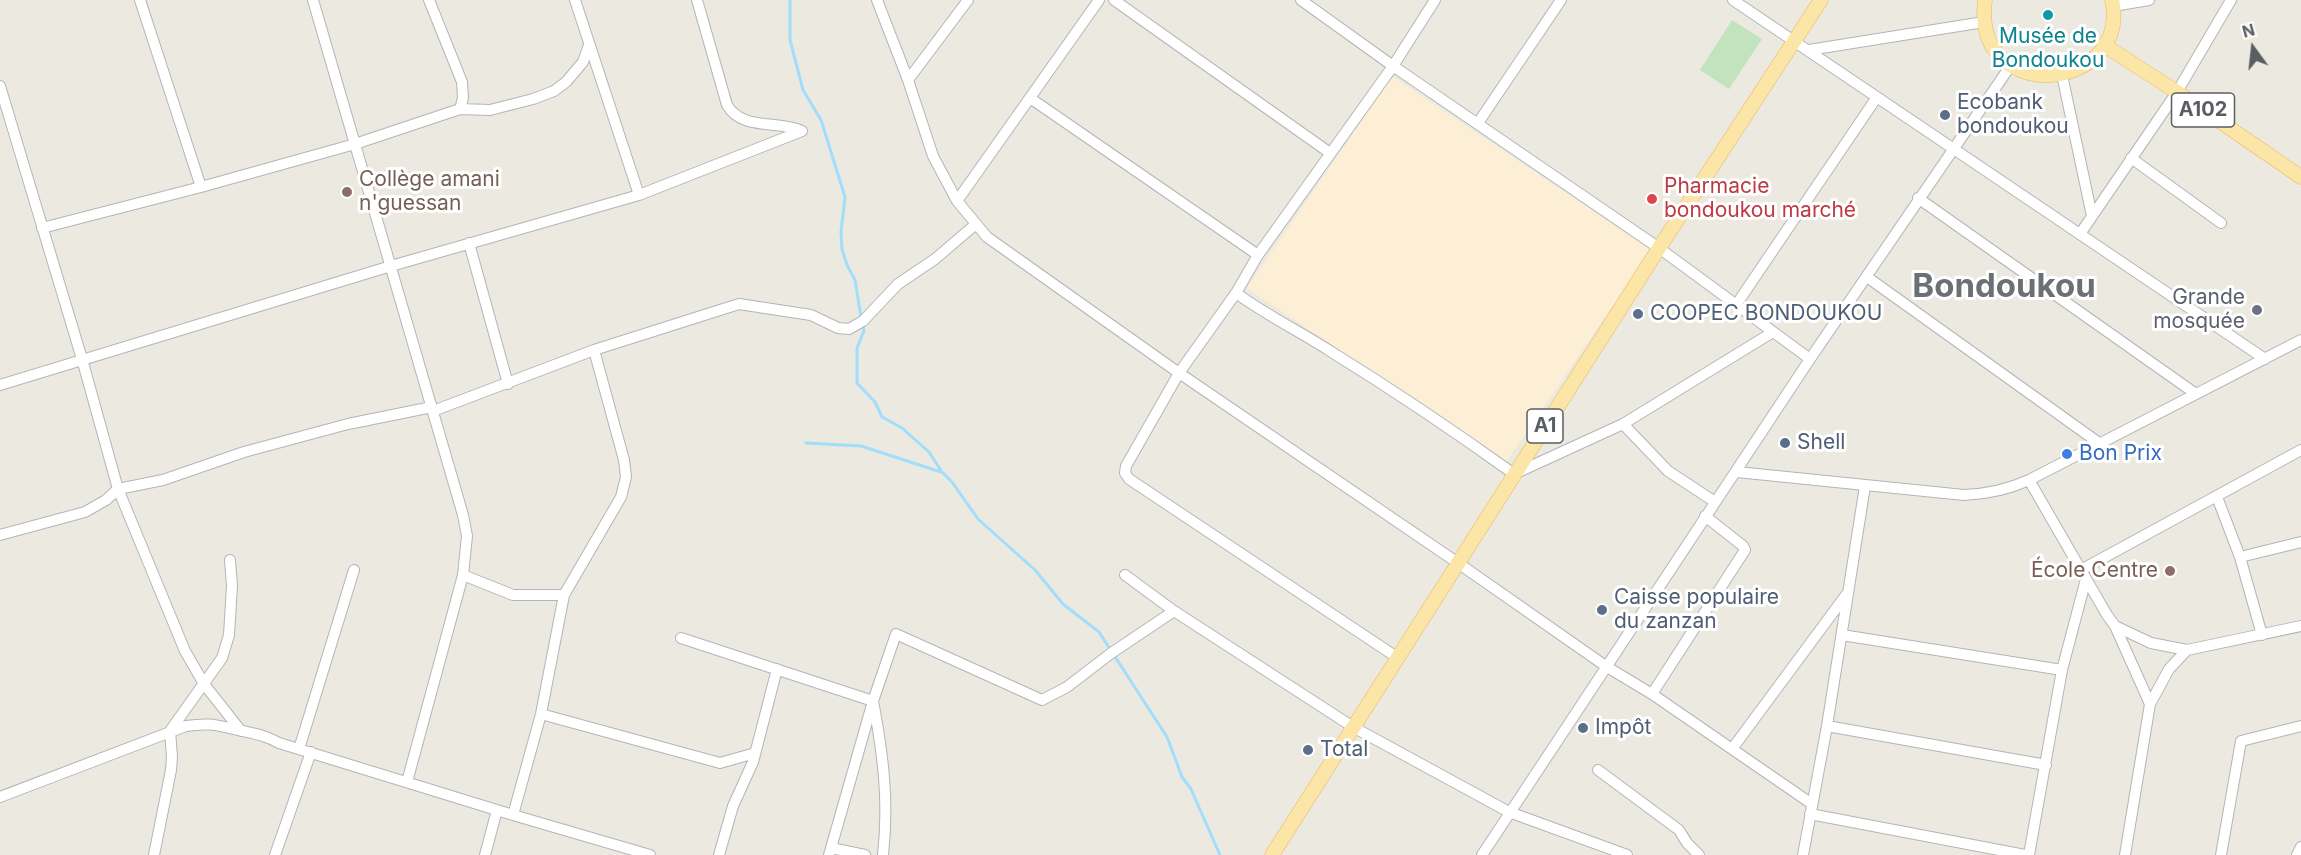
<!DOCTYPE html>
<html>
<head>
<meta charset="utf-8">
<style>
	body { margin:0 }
	#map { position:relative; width:2301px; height:855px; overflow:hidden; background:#ece9e1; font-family:Inter,sans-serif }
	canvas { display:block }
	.north { position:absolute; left:2223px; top:18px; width:60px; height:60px; -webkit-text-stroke:4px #fff; paint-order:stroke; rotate:345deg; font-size:16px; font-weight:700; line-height:24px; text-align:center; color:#5a5e62 }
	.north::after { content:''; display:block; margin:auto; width:21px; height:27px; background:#5a5e62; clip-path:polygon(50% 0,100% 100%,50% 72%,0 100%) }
</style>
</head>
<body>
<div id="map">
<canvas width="2301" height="855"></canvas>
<div class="north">N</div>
</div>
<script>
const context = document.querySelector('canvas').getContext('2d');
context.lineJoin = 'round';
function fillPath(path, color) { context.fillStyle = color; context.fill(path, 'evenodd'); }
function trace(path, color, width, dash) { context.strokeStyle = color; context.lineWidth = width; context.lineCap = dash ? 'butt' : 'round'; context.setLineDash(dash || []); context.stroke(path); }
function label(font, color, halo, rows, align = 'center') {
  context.font = font + ' Inter,sans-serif'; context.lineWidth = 6; context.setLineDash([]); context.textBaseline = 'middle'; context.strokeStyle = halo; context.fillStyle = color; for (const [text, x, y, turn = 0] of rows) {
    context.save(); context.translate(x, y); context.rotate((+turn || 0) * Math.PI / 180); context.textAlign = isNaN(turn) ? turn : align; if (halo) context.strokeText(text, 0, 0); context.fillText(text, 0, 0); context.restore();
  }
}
fillPath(new Path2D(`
	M1392 76 1651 250 1506 462 1247 288Z`), '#fcefd6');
fillPath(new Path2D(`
	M1732 20 1762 39 1729 89 1700 70Z`), '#c2e3be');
trace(new Path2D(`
	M790 0V40L803 90 821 120 845 197 841 232 842 249 847 265 855 280 861 317
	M862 324 864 331 857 348V383L875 402 882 417 902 428 929 452 942 472 952 482 978 519 1035 570 1063 604 1099 632 1167 737 1182 777 1191 789 1220 855
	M806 443 861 446 941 472`), '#a2defb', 3);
const minor = new Path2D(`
	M140 0 201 187
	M313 0 463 515 467 536 463 575 407 782
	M429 0 462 82 463 98 460 109
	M697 0 727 105C742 131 778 120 802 131
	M877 0 908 80
	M968 0 908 80 933 156 957 201 987 237 1179 373 1458 563 1607 667 1652 694 1812 804
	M1114 0 1330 153
	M1301 0 1393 66 1659 248 1810 359
	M1733 0 2265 359
	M2113 6 2149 0
	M1809 50 1984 22
	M2062 75 2092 216
	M0 86 82 359 118 489 185 651 204 684 241 731
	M1030 98 1258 255
	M1478 123 1561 0
	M2131 158 2221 223
	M639 195 802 131
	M1918 198 2196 394
	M957 201 1099 0
	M42 228 201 187 355 144 460 109 490 110 533 99 554 91 566 82 583 62 589 45
	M2080 234 2177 92 2231 0
	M469 243 508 384
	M1867 277 2099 443
	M1236 293C1266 315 1299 331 1330 351 1393 390 1454 431 1514 474L1623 424 1773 332
	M1736 305 1877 97
	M0 385 391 266 639 195 575 0
	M433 411 594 350 739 304 811 315 838 328 849 329 863 321 898 284 935 259 976 224
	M1623 424 1668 471 1715 502
	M1737 472 1964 495C1988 494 2007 490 2029 480L2301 340
	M2029 480 2107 615 2115 626 2150 704
	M2217 497 2240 557 2262 635
	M0 535 85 512 106 500 118 489 163 480 244 452 348 424 432 407
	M2240 557 2301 542
	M2081 570 2301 450
	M463 575 513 595H564
	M1125 575 1174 611 1353 727 1509 812 1627 855
	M2115 626 2151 643 2187 650
	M1842 635 2062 670
	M681 638 873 701C883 754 889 801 883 855
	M1398 658 1129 479 1125 473 1126 466 1179 373 1236 293 1258 255 1393 66 1435 0
	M1652 694 1745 550 1743 546 1705 516
	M541 714 720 763 755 753
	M1827 726 2046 765
	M299 749 354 570
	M1732 749 1846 595
	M1598 770 1679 830 1687 843 1699 855
	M0 797 186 726C213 722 218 726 243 731 257 734 267 736 279 743L513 815 650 855
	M1810 814 2025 855
	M513 815 541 714 564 595 621 497 626 477 624 460 594 350
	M831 848 865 855
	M154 855 171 770 172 757 170 731 222 658 229 635 232 586 230 560
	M275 855 311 752
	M485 855 497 810
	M719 855 733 806 753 762 777 669
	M829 855 873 701 896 634 1042 700 1067 687 1110 654 1174 611
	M1482 855 1810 359 2011 65
	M1803 855 1827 726 1865 486
	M2029 855 2062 670 2086 579
	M2125 855 2150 704 2169 669 2187 650 2301 626
	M2221 855 2241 741 2301 726
	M2297 855 2301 847`);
const major = new Path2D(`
	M1985 0C1971 107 2131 93 2112 0
	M2104 45 2177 92 2301 177
	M1272 855 1659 248 1821 0`);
trace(minor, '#b2b5b8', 12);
trace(major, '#ebb45b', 15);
trace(minor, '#fff', 10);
trace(major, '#fbe5a7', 14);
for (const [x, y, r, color] of [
	[2048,15,6,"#0f9aa8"],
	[1945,115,6,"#5c6f8a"],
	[347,192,6,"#8d6e63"],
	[1652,199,6,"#e0444e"],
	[2257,310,6,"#6b7280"],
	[1638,314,6,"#5c6f8a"],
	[1785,443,6,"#5c6f8a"],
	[2067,454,6,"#3f7fe0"],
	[2170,571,6,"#8d6e63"],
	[1602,610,6,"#5c6f8a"],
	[1583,728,6,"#5c6f8a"],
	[1308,750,6,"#5c6f8a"]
]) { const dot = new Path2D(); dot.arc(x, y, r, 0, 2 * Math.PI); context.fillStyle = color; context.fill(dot); trace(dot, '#fff', 2); }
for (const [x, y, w] of [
	[2203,110,63],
	[1545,426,36]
]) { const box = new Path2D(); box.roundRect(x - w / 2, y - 17, w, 34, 4.5); context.fillStyle = '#fff'; context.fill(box); trace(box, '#5a5e62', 1.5); }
label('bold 20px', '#5a5e62', null, [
	["A102",2203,110],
	["A1",1545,426]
]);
label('21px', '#0d838f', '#fff', [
	["Musée de",2048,37],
	["Bondoukou",2048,61]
]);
label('21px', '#4e5e75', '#fff', [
	["Ecobank",1957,103],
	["bondoukou",1957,127],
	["COOPEC BONDOUKOU",1650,314],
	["Shell",1797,443],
	["Caisse populaire",1614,598],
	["du zanzan",1614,622],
	["Impôt",1595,728],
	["Total",1320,750]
], 'left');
label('21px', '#785e54', '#fff', [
	["Collège amani",359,180],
	["n'guessan",359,204],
	["École Centre",2158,571,"right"]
], 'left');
label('21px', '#be3a42', '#fff', [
	["Pharmacie",1664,187],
	["bondoukou marché",1664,211]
], 'left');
label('21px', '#5b616d', '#fff', [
	["Grande",2245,298],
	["mosquée",2245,322]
], 'right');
label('21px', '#366cbe', '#fff', [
	["Bon Prix",2079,454]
], 'left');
label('bold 33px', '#6b7074', '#fff', [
	["Bondoukou",2004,287]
]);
</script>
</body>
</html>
